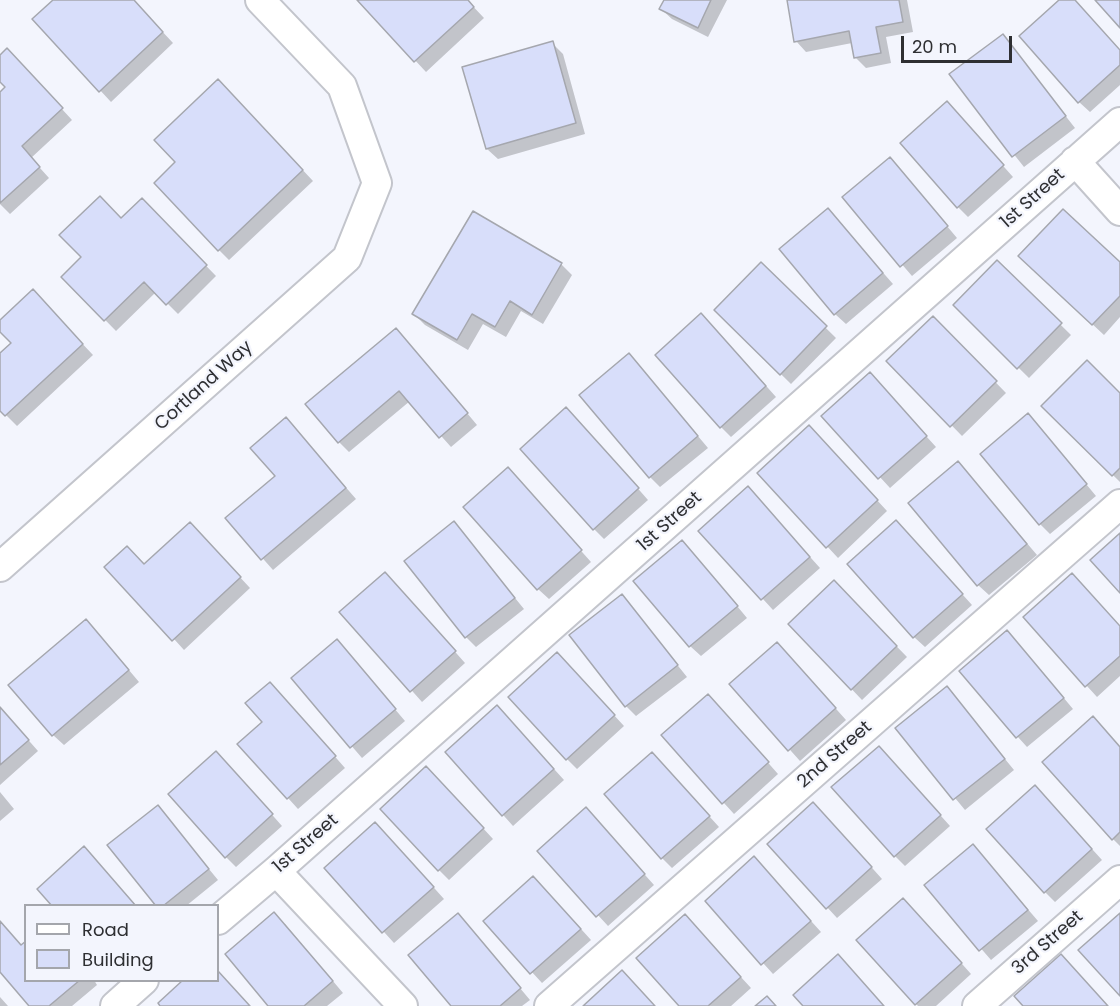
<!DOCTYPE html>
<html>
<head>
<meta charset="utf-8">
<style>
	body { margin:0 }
	#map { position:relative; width:1120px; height:1006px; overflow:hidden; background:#f3f5fd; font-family:Poppins,sans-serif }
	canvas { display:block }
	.legend { position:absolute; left:24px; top:904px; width:195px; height:78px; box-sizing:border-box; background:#f3f5fd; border:2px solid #a4a6ac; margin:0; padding:8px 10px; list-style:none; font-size:18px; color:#2e2f32 }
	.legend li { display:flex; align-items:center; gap:12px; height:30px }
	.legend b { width:30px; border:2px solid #a4a6ac }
	.scale { position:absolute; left:901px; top:36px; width:111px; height:27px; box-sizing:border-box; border:3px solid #2e2f32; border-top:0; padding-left:8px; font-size:18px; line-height:21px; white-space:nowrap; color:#2e2f32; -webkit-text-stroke:4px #f3f5fd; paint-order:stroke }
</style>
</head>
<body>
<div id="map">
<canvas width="1120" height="1006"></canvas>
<ul class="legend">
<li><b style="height:8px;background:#fff"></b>Road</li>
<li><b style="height:16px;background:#d8defa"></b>Building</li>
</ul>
<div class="scale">20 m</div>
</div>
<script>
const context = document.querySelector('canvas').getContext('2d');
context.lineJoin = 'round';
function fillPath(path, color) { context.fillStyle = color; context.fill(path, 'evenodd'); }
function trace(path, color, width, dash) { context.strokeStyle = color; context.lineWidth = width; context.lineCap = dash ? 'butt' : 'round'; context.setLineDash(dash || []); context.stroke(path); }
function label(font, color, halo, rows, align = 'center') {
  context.font = font + ' Poppins,sans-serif'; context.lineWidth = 4.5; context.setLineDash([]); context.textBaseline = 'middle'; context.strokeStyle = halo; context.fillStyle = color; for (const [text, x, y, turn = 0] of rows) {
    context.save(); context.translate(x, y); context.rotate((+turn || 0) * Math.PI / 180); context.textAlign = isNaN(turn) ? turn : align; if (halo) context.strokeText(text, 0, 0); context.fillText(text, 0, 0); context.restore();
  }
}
fillPath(new Path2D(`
	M55 0H133L173 43 111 102 34 19Z
	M359 0H467L484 18 426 72Z
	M665 0H727L708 37 672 19 661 9Z
	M788 0H907L913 32 886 37 891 63 866 68 855 57 852 43 806 52 796 41Z
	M1062 0H1074L1120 51V85L1090 112 1079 102Z
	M1003 36 1075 128 1024 167 951 75Z
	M552 43 563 54 585 134 498 159 487 149Z
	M0 57 18 61 72 120 31 158 49 178 10 214 0 204V94L7 87 0 80Z
	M229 91 313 181 229 260 219 250 177 163Z
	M957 114 1013 177 968 217 958 207Z
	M900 170 957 238 912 276 844 197Z
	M142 200 216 276 178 314 156 292 116 331 63 277Z
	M828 210 893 284 846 324 835 314Z
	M997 262 1071 335 1029 378 955 305Z
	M561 264 572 275 543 324 521 311 506 337 483 324 468 350 425 325 414 314Z
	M761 264 836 338 791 384 716 310Z
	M1120 264V317L1104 335 1031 267Z
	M43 302 93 355 17 426 0 409V355L13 344 0 330V322Z
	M933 318 1006 393 962 436 889 361Z
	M712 325 776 397 731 437 721 427Z
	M406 340 477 425 451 447 410 401 349 452 339 442Z
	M639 366 708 448 660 487 650 477Z
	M880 385 936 447 890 488 824 416Z
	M1120 395V482L1043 406Z
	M577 419 648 500 604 539 594 529Z
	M1038 426 1096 496 1050 534 1040 524Z
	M296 430 356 499 273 570 227 518 277 476Z
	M819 437 887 511 838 558 759 473Z
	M968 474 1037 555 989 595 978 585Z
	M518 480 591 562 549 599 538 589Z
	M758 499 820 568 773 610 701 531Z
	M454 523 524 609 476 647 466 637Z
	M907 533 972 605 925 647 914 637Z
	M200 534 250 588 184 650 174 639 144 566Z
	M693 553 747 618 701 656 690 646Z
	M834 582 907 657 862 700 790 624Z
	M395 584 465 663 422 702 342 612Z
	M622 596 687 677 636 716 626 706Z
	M1025 618 1120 627V676L1097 697Z
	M96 631 139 682 64 745 53 735Z
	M337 641 405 721 362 758 293 678Z
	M1018 643 1073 709 1027 747 1017 736Z
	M787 654 846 720 800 761 731 684Z
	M567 664 624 726 577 769 567 759Z
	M947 688 1014 770 965 810 897 728Z
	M280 694 345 768 298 809 239 744 264 722Z
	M718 706 778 774 734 814 663 736Z
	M0 708 38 751 0 785Z
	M507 717 564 780 513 826 447 752Z
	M1120 748V846L1113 839Z
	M889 758 950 826 905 866 895 856Z
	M227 764 282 826 236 867 226 857Z
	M662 764 719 827 672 868 662 858Z
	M437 778 493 839 449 880 439 870Z
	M0 792 14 809 0 821Z
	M1045 797 1102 860 1055 902 1045 892Z
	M158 807 218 880 186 906H157Z
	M824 814 882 879 837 918 769 844Z
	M596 820 654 885 608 926 539 851Z
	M386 834 444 899 394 943 326 868Z
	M983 857 1038 921 991 960 926 885Z
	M764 869 821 932 773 974 707 901Z
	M544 888 591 940 542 983 485 921Z
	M914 910 971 974 936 1006H918L858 940Z
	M0 923 26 980H94L97 985 72 1006H31L0 970Z
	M285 924 343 993 327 1006H270Z
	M468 926 530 1000 522 1006H453Z
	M695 927 751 988 731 1006H681Z
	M0 997 8 1006H0Z`), '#0003');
const building = new Path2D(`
	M53 0H134L163 32 99 92 32 19Z
	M357 0H468L474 7 414 62Z
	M664 0H711L698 28 659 9Z
	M787 0H899L903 22 876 27 881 53 854 58 849 31 794 42Z
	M1059 0H1075L1120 50V65L1078 103 1019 36Z
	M1095 0H1120V28Z
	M1003 34 1066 116 1012 157 949 74Z
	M553 41 576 123 486 149 462 67Z
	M7 48 63 108 22 146 40 167 0 203V92L5 87 0 82V55Z
	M218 79 303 170 218 251 154 183 175 162 154 140Z
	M947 101 1004 165 957 208 900 143Z
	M890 157 948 226 900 267 842 197Z
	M100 196 121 218 142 198 207 265 166 305 144 282 104 321 61 277 81 257 59 235Z
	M828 208 883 273 834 315 779 249Z
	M1063 209 1120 262V296L1092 325 1018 256Z
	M473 211 562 263 532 315 510 301 495 327 472 314 457 340 412 314Z
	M997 260 1062 323 1017 369 953 305Z
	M761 262 827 326 780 375 714 310Z
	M33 289 83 344 5 416 0 411V353L11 343 0 332V320Z
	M701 313 766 386 720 428 655 355Z
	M933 316 997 381 950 427 886 361Z
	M396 328 468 413 439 438 399 391 338 443 305 404Z
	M629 353 698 436 649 478 579 395Z
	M1087 360 1120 393V468L1112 476 1041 406Z
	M870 372 927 436 878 479 821 416Z
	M566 407 639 488 593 530 520 449Z
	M1028 413 1087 484 1039 525 980 454Z
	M286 417 346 488 261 560 225 518 275 476 250 448Z
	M809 425 878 500 826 548 757 473Z
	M958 461 1027 544 977 586 908 503Z
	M508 467 582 550 537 590 463 507Z
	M748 486 810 557 761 600 698 531Z
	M896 520 963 594 913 638 847 564Z
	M454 521 515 598 465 638 404 561Z
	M190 522 241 577 172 641 104 567 127 546 144 564Z
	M1120 533V593L1090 560Z
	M682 540 738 606 689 647 633 581Z
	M385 572 456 651 410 692 339 612Z
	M1072 573 1120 626V656L1085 687 1023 617Z
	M834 580 897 646 851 690 788 624Z
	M622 594 678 665 625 707 569 635Z
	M86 619 129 670 52 736 8 685Z
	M1007 630 1064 698 1016 738 959 671Z
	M337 639 396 709 350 748 291 678Z
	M777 642 836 708 788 751 729 684Z
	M557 652 615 715 566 760 508 697Z
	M270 682 336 756 287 799 237 744 262 722 245 703Z
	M947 686 1005 759 953 800 895 728Z
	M708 694 769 762 722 804 661 735Z
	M497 705 554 769 502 816 445 752Z
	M0 707 29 740 0 765Z
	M1093 716 1120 747V832L1112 840 1042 762Z
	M879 746 941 815 894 857 831 787Z
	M216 751 273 814 225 858 168 794Z
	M652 752 710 816 661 859 604 794Z
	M426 766 484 828 438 871 380 809Z
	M1035 785 1092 849 1044 893 986 829Z
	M813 802 872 867 826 909 767 844Z
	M158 805 209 869 163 906H156L107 845Z
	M586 807 645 874 596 917 537 851Z
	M375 822 434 887 382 933 324 868Z
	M973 844 1028 910 979 951 924 885Z
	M84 846 136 906H52L37 889Z
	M754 856 811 921 761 965 705 901Z
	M533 876 581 929 530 974 483 921Z
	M903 898 962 963 915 1005 856 940Z
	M274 912 333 981 304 1006H268L225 954Z
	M458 913 521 988 500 1006H451L408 955Z
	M1120 913V996L1078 950Z
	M685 914 741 977 708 1006H679L636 958Z
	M0 921 21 945 26 941V980H80L49 1006H29L0 972Z
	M838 954 884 1006H803L793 995Z
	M1061 954 1108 1006H1023L1014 996Z
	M622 970 655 1006H583Z
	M218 971 250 1006H160L158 1003 183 980H218Z
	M767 996 776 1006H755Z`);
fillPath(building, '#d8defa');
trace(building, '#a5a7ae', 1.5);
const minor = new Path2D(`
	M1075 161 1120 211
	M0 567 347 258 377 183 342 86 260 0
	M276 871 403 1006
	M218 920 276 871 1120 122
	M115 1006 144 980
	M549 1006 1120 504
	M977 1006 1120 880`);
trace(minor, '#c3c5cc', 32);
trace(minor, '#fff', 28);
label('18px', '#2e2f32', '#f3f5fd', [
	["1st Street",1033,199,-42],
	["Cortland Way",204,386,-42],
	["1st Street",670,522,-42],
	["2nd Street",835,755,-41],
	["1st Street",306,844,-41],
	["3rd Street",1048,943,-41]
]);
</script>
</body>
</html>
